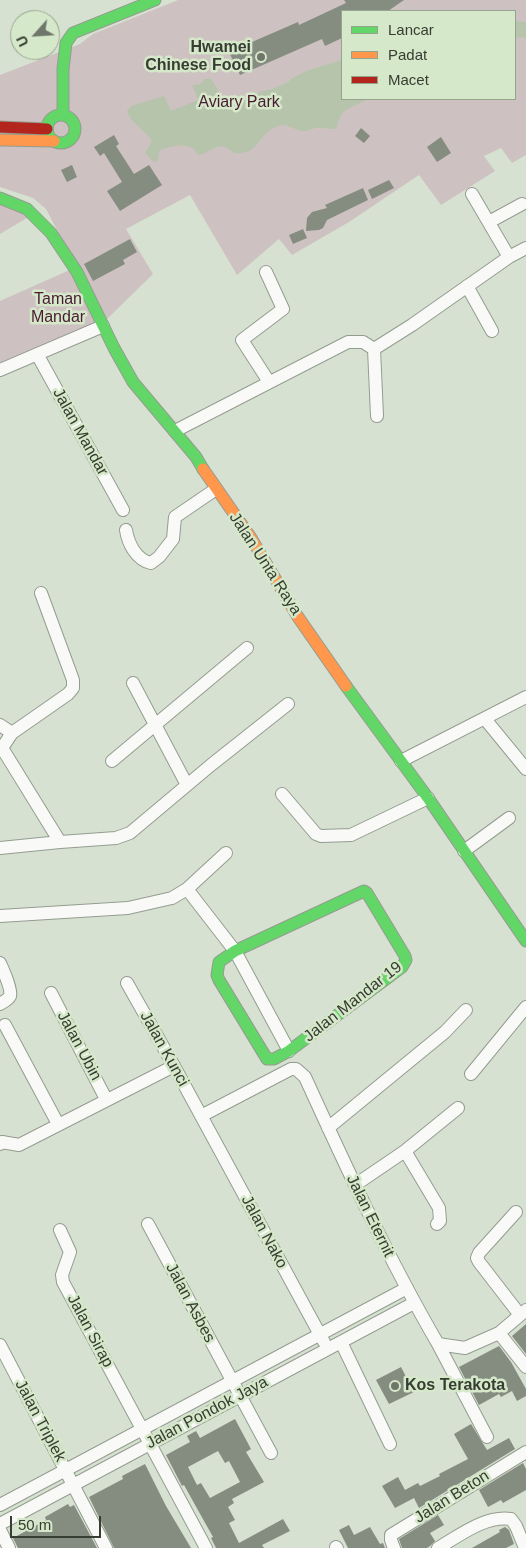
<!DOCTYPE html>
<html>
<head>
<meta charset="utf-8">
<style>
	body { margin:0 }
	#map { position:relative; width:526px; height:1548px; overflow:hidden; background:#d7e1d1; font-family:Helvetica,sans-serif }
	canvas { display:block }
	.legend { position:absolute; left:341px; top:10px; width:175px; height:90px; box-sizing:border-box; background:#d6e8ca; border:1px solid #96a48d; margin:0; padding:6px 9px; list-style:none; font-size:15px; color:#373d32 }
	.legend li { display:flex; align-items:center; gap:10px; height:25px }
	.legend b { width:25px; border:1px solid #96a48d }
	.north { position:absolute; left:10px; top:10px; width:50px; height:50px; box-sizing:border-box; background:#d6e8ca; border:1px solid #96a48d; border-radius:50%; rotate:244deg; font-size:14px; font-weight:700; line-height:20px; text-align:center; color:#373d32 }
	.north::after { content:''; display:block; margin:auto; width:18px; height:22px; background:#6f766a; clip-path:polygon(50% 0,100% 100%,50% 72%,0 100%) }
	.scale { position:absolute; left:10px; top:1516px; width:91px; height:22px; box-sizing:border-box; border:2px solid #373d32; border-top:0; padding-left:6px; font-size:15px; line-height:18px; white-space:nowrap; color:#373d32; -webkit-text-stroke:4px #d6e8ca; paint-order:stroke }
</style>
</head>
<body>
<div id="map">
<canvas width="526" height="1548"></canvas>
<ul class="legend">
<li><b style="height:6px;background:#63d668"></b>Lancar</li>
<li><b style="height:6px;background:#ff974d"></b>Padat</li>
<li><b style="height:6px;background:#b3261e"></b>Macet</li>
</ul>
<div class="north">U</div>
<div class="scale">50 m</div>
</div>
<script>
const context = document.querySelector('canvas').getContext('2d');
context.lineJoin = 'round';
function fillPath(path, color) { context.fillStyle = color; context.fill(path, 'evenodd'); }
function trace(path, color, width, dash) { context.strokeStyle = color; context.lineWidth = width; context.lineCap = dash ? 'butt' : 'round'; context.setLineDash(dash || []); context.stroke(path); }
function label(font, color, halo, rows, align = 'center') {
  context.font = font + ' Helvetica,sans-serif'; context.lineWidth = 5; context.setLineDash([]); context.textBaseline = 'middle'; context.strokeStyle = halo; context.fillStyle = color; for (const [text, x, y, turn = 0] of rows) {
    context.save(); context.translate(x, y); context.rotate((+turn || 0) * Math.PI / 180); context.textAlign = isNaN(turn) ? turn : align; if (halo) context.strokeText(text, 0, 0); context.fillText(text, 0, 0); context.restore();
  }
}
fillPath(new Path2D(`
	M178 0H526V155L512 163 501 148 484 156 495 171 441 205 419 175 349 222 292 255 279 239 237 275 190 195 126 229 153 274 105 321 46 209 33 198 0 187V75L80 44 93 34ZM342 11H515V99H342Z
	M0 201 37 212 0 234Z
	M72 269 104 323 0 367V301Z`), '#cdc2c1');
fillPath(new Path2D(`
	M515 21 526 22V39L523 37 515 38Z
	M342 60V99H368C361 103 344 109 341 115 338 120 339 125 335 129 329 129 321 127 315 128 311 129 308 131 304 131 294 131 289 123 278 126 257 133 261 155 234 153 219 139 215 151 198 155 196 152 195 150 193 148 184 143 167 146 159 151L158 160 154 162 145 153 152 141C145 130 131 124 127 111L131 106 164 96 171 111 198 100 192 85 200 84 205 79 210 78C217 86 220 96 227 105L236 104 262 91 272 89 288 82 294 77 309 70Z`), '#b5c4aa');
fillPath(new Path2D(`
	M344 0H404L388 11H342V38L325 46 322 39 240 75 229 52 298 22 299 25 346 3Z
	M361 128 370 136 364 143 355 136Z
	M114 135 119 144 116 146 134 174 149 165 162 185 120 211 107 191 122 182 104 153 100 156 94 147Z
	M441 137 451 153 437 162 427 147Z
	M72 165 77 177 67 182 61 170Z
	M389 180 394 188 372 199 368 190Z
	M363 188 368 200 327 220 323 228 319 230 306 231 307 218 312 212 327 208 325 205Z
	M303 229 307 238 293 244 289 235Z
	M130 239 137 252 123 260 125 264 93 281 84 264Z
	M526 1324V1354L512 1336Z
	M499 1346 511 1362 526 1389V1396L517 1401 512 1391 501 1397 499 1394 479 1405 459 1367Z
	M401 1367 414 1392 389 1404 376 1380Z
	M235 1419 251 1449 246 1452 264 1482 232 1499 234 1503 228 1507 235 1520 229 1523 239 1543 283 1519 290 1531 262 1545 264 1548H216L211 1538 213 1537 199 1512 184 1485 182 1486 166 1455 190 1442 187 1436 196 1431 200 1438ZM218 1451 225 1463 229 1461 240 1482 210 1498 201 1483 197 1485 188 1467Z
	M471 1424 487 1450 509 1438 515 1449 419 1508 414 1498 395 1508 382 1486 398 1477 405 1490 418 1483 420 1486 440 1476 439 1474 468 1459 454 1434Z
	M523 1463 526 1469V1490L503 1503 501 1500 488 1507 479 1490Z
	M145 1464 166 1506 191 1548H114L89 1497 123 1479 122 1476Z
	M68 1504 70 1507 74 1505 97 1548H18L13 1538 46 1520 45 1517Z
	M438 1515 444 1525 430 1533 435 1541 430 1546 427 1548H402L399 1539Z
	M349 1525 354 1535 370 1527 380 1544 383 1543 385 1548H348L339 1530Z
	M505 1527 509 1530 514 1544 506 1548H472L500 1532 499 1530Z`), '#858c80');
const street = new Path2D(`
	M472 194 509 257
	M489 222 522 204
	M266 272 283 309 242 340 269 382
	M467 286 492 331
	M374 349 377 416
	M37 354 123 510
	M0 370 103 326
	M175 431 348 342H363L374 349 412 325 509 257 526 248
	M126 530C128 543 136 560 151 563L159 557 173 539 175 517 216 489
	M133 683 187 785
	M485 719 526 769
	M0 725 12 733
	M0 751 12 733 68 694 73 688V680L41 593
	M112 761 247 648
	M401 761 526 697
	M282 794 316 834 321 836 351 835 428 798
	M60 842 116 838 130 833 211 765 288 704
	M0 848 60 842 2 748
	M464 851 509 818
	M187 889 226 853
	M0 916 128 908 172 898 187 889 235 951 289 1051
	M0 963C3 970 12 989 10 996 8 1000 3 1002 0 1004
	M127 983 174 1066 324 1342
	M51 993 106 1099
	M5 1025 58 1124
	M471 1074 526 1007
	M201 1116 291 1069H296L305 1077C346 1167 388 1258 438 1344L465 1348 499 1333 526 1310
	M328 1128 445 1032 466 1010
	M0 1144 2 1142 19 1145 174 1066
	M405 1151 439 1208 440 1221 437 1224
	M355 1185 405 1151 458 1108
	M516 1212 479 1253 477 1258 479 1262 520 1315
	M148 1224 271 1453
	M60 1230 70 1252 62 1275 63 1282 206 1548
	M499 1333 526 1367
	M341 1342 390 1444
	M438 1344 487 1437
	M0 1345 106 1548
	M0 1505 407 1288
	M0 1524 414 1303
	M0 1530 9 1548
	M336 1547 337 1548
	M394 1548 391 1540V1535L526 1452
	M438 1548C459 1536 485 1515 511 1519L516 1526 525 1548`);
const fast = new Path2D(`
	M63 115V69L66 43 73 33 155 0
	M47 129a14 14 0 1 1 28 0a14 14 0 1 1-28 0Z
	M0 198 27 209 51 233 77 272 114 348 133 382 196 457 203 469
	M346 686 428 798 526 941
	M364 891 367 893 405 956 406 960 402 967 289 1051 274 1059H267L219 980 217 975 219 962 235 951Z`);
const slow = new Path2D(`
	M0 140 54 141
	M203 469 251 538 298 617 346 686`);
const jam = new Path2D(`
	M0 127 47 129`);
trace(street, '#949c90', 14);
trace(fast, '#949c90', 13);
trace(slow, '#949c90', 13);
trace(jam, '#949c90', 13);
trace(street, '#f9faf8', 12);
trace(fast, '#63d668', 11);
trace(slow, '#ff974d', 11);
trace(jam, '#b3261e', 11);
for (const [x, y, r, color] of [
	[261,57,5,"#6f766a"],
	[395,1386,5,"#6f766a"]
]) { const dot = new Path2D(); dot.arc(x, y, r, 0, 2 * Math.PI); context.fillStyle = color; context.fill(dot); trace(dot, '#d6e8ca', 2); }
label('bold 16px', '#373d32', '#d6e8ca', [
	["Hwamei",251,48],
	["Chinese Food",251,66],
	["Kos Terakota",405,1386,"left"]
], 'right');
label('16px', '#481b31', '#d6e8ca', [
	["Aviary Park",239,103],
	["Taman",58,300],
	["Mandar",58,318]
]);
label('16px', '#373d32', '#d6e8ca', [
	["Jalan Mandar",80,432,61],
	["Jalan Unta Raya",265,564,57],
	["Jalan Mandar 19",353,1002,-38],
	["Jalan Ubin",79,1046,62],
	["Jalan Kunci",164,1049,61],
	["Jalan Eternit",370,1216,64],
	["Jalan Nako",264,1232,62],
	["Jalan Asbes",190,1303,62],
	["Jalan Sirap",90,1331,62],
	["Jalan Pondok Jaya",207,1413,-28],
	["Jalan Triplek",40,1421,62],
	["Jalan Beton",452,1497,-32]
]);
</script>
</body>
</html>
